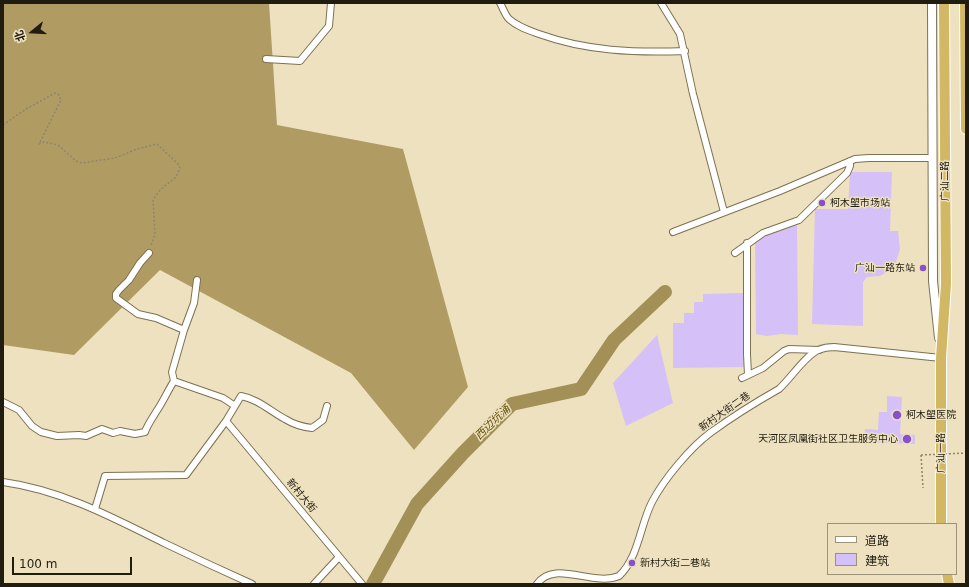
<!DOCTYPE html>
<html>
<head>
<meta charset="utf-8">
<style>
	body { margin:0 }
	#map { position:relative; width:969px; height:587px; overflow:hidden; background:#ede1bf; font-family:"DejaVu Sans","Noto Sans SC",sans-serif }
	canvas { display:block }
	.frame { position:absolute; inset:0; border:4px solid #211c10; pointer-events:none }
	.legend { position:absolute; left:827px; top:523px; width:130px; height:52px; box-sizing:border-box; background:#ede1bf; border:1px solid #9b9279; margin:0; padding:5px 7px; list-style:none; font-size:12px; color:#211c10 }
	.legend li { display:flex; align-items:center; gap:8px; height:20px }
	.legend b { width:20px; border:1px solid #9b9279 }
	.north { position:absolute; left:12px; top:12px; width:40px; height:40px; -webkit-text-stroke:3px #ede1bf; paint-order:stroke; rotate:252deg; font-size:11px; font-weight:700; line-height:16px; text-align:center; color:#211c10 }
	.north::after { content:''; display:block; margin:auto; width:14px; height:18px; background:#211c10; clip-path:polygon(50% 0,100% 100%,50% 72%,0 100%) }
	.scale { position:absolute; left:12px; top:557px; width:120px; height:18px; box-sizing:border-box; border:2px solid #211c10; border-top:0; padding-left:5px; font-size:12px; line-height:14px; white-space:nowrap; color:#211c10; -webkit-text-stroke:3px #ede1bf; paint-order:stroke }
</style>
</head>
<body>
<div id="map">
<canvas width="969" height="587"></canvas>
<div class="frame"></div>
<ul class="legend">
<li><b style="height:5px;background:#fff"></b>道路</li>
<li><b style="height:11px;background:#d5c0f8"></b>建筑</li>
</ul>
<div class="north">北</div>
<div class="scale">100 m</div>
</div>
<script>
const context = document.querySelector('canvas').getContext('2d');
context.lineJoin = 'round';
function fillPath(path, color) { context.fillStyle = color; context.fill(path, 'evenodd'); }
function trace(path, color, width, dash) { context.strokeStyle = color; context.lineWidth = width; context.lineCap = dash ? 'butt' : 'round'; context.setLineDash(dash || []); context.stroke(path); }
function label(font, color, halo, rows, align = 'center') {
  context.font = font + ' "DejaVu Sans","Noto Sans SC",sans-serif'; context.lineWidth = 3; context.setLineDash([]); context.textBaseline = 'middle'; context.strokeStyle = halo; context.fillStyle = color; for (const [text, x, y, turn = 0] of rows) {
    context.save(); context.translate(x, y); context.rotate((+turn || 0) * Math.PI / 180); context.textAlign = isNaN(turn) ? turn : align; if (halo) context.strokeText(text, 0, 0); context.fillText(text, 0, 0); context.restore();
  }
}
fillPath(new Path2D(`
	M3 3H269L277 125 403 149 468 387 414 450 351 373 160 270 74 355 3 345Z`), '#b09c63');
trace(new Path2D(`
	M373 584 417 504 463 453 512 404 581 389 614 340 665 292`), '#a39056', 14);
fillPath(new Path2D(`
	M850 172H892L890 231H898L900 249 896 262 891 270 880 276 867 277 863 282V326L812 324 815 209H848Z
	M797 225 798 335 781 334 767 336 756 334 755 240 777 229Z
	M744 293 745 367 673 368V323H684V313H694V302H703V294Z
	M657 335 673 403 626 426 613 383Z
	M887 396 902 397 900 434 915 435V444L864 442 865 429 878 430 879 412H887Z`), '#d5c0f8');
const minor = new Path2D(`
	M500 3C503 8 505 15 509 19 518 27 528 30 539 34 586 51 635 53 685 51
	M661 3 680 34 693 94 724 212
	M266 59 300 61 329 26 331 3
	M673 232 780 191 855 159 869 158H933
	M747 243V354L748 375
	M149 253 140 263 129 280 119 290 116 294V298L138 314 156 318 184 330
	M735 253 763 233 799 220 847 173 850 166V161
	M742 378 763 368 784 351 789 349 819 350
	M174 381 172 372 184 330 194 303 197 280
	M174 381 223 398 235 406
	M3 402 19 410 32 426 41 432 57 436 79 435 86 436 102 429 113 433 120 431 135 434 145 432C148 424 152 419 156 412 163 402 167 392 174 381
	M226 421 362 584
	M3 482C61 490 112 517 164 543 193 557 223 571 252 584
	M95 509 105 476 186 475 226 421 241 396C258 399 270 411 285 419 293 424 303 427 312 428L323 420 327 406
	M314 584 339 557
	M537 584C554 559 593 587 619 576 639 557 640 525 652 502 664 479 690 448 710 433 732 417 756 402 779 389 792 377 804 357 818 350 823 348 829 347 834 347L941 358`);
const tertiary = new Path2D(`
	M932 3 933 281 939 338`);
const trunk = new Path2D(`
	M965 3 966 129
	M941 524V358L946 284 944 3
	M947 574 949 584`);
trace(minor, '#7c7152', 8);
trace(tertiary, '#7c7152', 10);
trace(trunk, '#fff', 12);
trace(new Path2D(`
	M3 125 26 109 55 93 59 95 61 100 39 144 44 142 58 145 76 161 82 163 115 158 137 149 157 144 178 164 180 168 176 177 160 190 153 200 155 234 151 246
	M921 455 923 488`), '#8e856d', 1.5, [2, 2]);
trace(minor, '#fff', 6);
trace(tertiary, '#fff', 8);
trace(trunk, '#d2b864', 10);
trace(new Path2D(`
	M921 455 966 453`), '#8e856d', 1.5, [2, 2]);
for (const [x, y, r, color] of [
	[822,203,4,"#8751c9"],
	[923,268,4,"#8751c9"],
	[897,415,5,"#8751c9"],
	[907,439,5,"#8751c9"],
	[632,563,4,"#8751c9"]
]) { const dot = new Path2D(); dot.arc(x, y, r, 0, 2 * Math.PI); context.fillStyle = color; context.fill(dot); trace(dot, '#ede1bf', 1.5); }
label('10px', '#211c10', '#ede1bf', [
	["广汕二路",945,181,-90],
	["新村大街二巷",725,412,-35],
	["广汕一路",941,453,-90],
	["新村大街",301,496,50]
]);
label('10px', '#211c10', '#ede1bf', [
	["柯木塱市场站",830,203],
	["广汕一路东站",915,268,"right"],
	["柯木塱医院",906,415],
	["天河区凤凰街社区卫生服务中心",898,439,"right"],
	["新村大街二巷站",640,563]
], 'left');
label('italic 11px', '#645005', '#ede1bf', [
	["西边坑涌",493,423,-44]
]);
</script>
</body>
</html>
